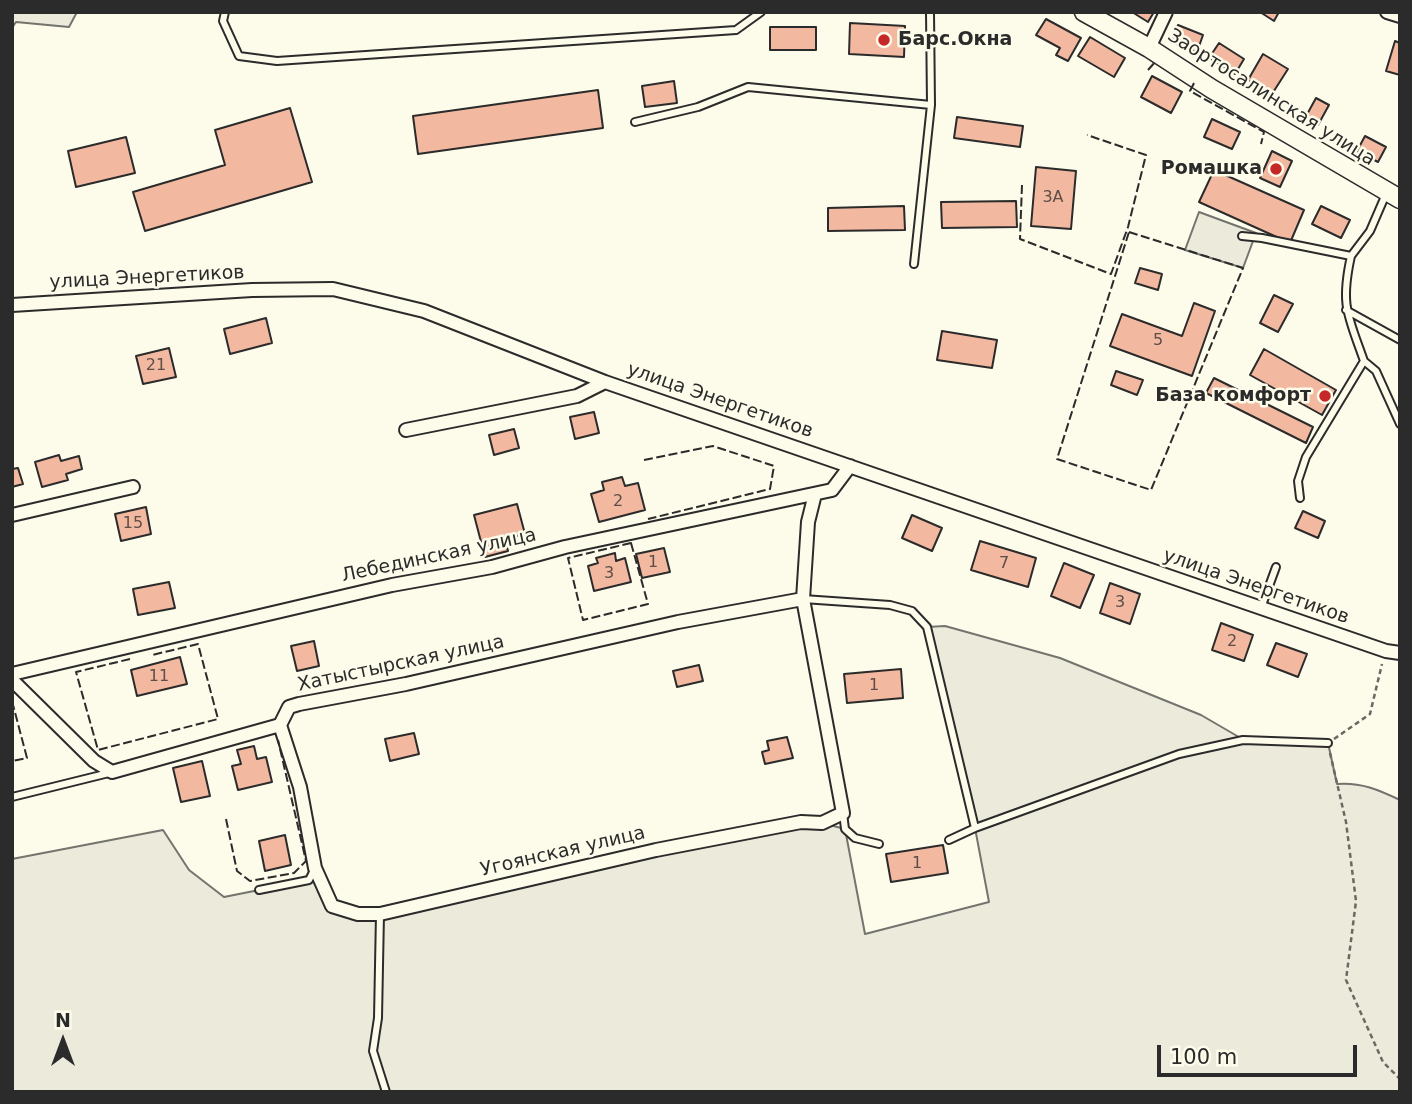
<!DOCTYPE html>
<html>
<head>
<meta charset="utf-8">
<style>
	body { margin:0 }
	#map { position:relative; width:1412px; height:1104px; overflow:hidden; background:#fdfbea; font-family:"DejaVu Sans",sans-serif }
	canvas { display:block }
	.frame { position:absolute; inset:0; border:14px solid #2b2b2b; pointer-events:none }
	.north { position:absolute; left:28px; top:1006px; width:70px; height:70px; -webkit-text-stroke:5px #fdfbea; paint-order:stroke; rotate:0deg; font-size:19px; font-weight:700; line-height:28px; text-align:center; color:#2b2b2b }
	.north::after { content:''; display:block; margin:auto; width:24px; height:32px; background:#2b2b2b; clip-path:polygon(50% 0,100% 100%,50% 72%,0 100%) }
	.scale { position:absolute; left:1157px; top:1045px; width:200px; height:32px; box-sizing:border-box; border:4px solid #2b2b2b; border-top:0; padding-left:9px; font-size:21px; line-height:24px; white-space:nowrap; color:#2b2b2b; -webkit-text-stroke:5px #fdfbea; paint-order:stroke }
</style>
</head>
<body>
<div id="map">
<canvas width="1412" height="1104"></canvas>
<div class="frame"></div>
<div class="north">N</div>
<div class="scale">100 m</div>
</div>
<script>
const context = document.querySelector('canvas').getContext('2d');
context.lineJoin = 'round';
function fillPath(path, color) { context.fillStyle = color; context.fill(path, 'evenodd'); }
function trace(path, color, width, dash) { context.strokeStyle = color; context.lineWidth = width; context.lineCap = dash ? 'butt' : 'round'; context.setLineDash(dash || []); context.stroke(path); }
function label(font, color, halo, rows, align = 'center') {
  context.font = font + ' "DejaVu Sans",sans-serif'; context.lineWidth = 5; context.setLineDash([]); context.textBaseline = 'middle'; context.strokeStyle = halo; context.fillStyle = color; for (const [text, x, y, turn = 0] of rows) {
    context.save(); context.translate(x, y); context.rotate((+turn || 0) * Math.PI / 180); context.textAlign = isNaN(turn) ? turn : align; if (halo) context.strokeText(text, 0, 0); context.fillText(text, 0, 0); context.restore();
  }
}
const green = new Path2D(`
	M12 12H77L69 27 16 22 12 28Z
	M945 626 1060 658 1201 715 1244 740 1328 743 1337 784C1361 782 1379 790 1400 800V1092H12V859L163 830 189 870 224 897 309 880 315 868 332 906 358 914 822 823 845 829 865 934 989 902 975 828 927 627Z`);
fillPath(green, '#ecebdb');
trace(green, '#74746e', 2);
const parking = new Path2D(`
	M1199 212 1256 233 1243 268 1185 250Z`);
fillPath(parking, '#eceadb');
trace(parking, '#74746e', 2);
const building = new Path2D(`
	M1132 12H1154L1148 22Z
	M1260 12H1279L1274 21Z
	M1046 19 1081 38 1068 61 1056 55 1060 48 1036 35Z
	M850 23 905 26 904 57 849 54Z
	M1178 25 1203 35 1197 52 1171 42Z
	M770 27H816V50H770Z
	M1090 37 1125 58 1114 77 1078 56Z
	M1395 41 1400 43V75L1386 71Z
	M1219 43 1244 59 1235 74 1209 58Z
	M1263 54 1288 69 1272 94 1248 80Z
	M1152 76 1182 92 1171 113 1141 97Z
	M674 81 677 103 645 107 642 86Z
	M598 90 603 128 418 154 413 116Z
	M1316 98 1329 105 1318 125 1305 118Z
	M290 108 312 182 145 231 133 192 225 165 215 130Z
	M957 117 1023 126 1020 147 954 138Z
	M1212 119 1240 132 1232 149 1204 137Z
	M1365 136 1386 147 1378 162 1357 151Z
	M126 137 135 173 76 187 68 151Z
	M1272 151 1292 161 1280 187 1260 178Z
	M1036 167 1076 171 1071 229 1031 226Z
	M1214 170 1304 210 1290 243 1199 202Z
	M1016 201 1017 227 942 228 941 202Z
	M904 206 905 230 828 231V208Z
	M1321 206 1350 220 1341 238 1312 224Z
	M1140 268 1162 274 1158 290 1135 283Z
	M1274 295 1293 304 1278 332 1260 323Z
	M1194 303 1215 311 1192 376 1110 346 1122 314 1182 336Z
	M266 318 272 343 230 354 224 329Z
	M942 331 997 340 992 368 937 360Z
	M169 348 176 377 143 384 136 356Z
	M1264 349 1336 390 1322 415 1250 375Z
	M1116 371 1143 380 1137 395 1111 385Z
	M1214 378 1313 427 1306 443 1206 393Z
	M594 412 599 433 575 439 570 417Z
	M514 429 519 448 494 455 489 435Z
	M59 455 61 461 79 456 82 469 66 474 68 480 42 487 35 462Z
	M18 468 23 484 12 487V469Z
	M622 477 625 486 638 483 645 510 599 522 591 494 604 490 602 482Z
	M517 504 525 534 505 539 508 551 485 557 474 515Z
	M146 507 151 534 121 541 115 514Z
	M1303 511 1325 521 1318 538 1295 528Z
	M912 515 942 528 932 551 902 538Z
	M980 541 1036 558 1028 587 971 570Z
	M664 548 670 572 642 578 636 554Z
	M615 553 616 561 625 558 631 582 594 591 588 566 598 563 596 558Z
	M1064 563 1094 575 1080 608 1051 596Z
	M169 582 175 608 138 615 133 589Z
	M1110 583 1140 594 1130 624 1100 613Z
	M1221 623 1253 635 1244 661 1212 650Z
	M314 641 319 666 297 671 291 646Z
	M1276 643 1307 654 1298 677 1267 665Z
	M180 657 187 684 137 696 131 670Z
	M699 665 703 681 677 687 673 671Z
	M901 669 903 698 847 703 844 674Z
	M414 733 419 754 390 761 385 739Z
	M787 737 793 758 765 764 762 752 769 750 767 741Z
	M254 746 257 759 266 757 272 782 238 790 232 766 241 764 237 750Z
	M202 761 210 796 181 802 173 768Z
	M285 835 291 865 265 871 259 841Z
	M943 845 948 873 891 882 886 854Z`);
fillPath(building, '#f2b8a0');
trace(building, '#2b2b2b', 2);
const lane = new Path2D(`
	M225 12 223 21 239 56 277 61 736 30 761 12
	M635 122 698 107 748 87 931 105
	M1242 236 1262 238 1351 256 1370 231 1386 194
	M914 264 931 105 930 12
	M1346 310 1400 340
	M1364 361 1376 371 1400 424
	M1300 498 1298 481 1306 457 1364 361C1348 315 1340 306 1351 256
	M803 599 890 605 912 611 927 627 975 828 949 840
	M1261 608 1276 567
	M12 797 109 773
	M843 813 845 829 855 838 879 844
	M975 828 1179 754 1243 740 1328 743
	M259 890 309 880 315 868
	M380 914 378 1018 373 1051 386 1092`);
const street = new Path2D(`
	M1387 12 1400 16
	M1149 48 1166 12
	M12 305 252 290 333 289 424 311 605 382 1386 651 1400 653
	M406 430 577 396 605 382
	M12 515 133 487
	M12 674 392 585 492 567 565 547 832 490 850 466
	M12 680 94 761 112 772 280 725 289 707 299 704 406 684 678 622 803 599
	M280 725 300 787 315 868 332 906 358 914H380L656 850 801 822 822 823 843 813 803 599 808 522 815 494`);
const secondary = new Path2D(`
	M1084 12 1149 48 1212 89 1400 199`);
trace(lane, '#2b2b2b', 10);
trace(street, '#2b2b2b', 16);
trace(secondary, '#2b2b2b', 21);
trace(new Path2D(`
	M1334 739 1370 714 1382 664
	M1330 753 1346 822 1356 901 1346 980 1383 1062 1400 1079`), '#6a6964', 2.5, [5, 3.5]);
trace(lane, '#fdfbea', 6);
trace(street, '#fdfbea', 12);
trace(secondary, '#fdfbea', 18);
trace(new Path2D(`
	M1148 70 1156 61
	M1194 83 1190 91 1264 132 1261 144
	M1022 185 1020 239 1111 274 1128 227 1146 155 1087 135
	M1129 232 1243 268 1151 490 1057 459Z
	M644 460 713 446 774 466 770 489 648 519
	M631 543 648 604 583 620 568 558Z
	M130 659 76 672 98 750 218 719 198 644 152 655
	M12 701 27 758 12 761
	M226 819 237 871 250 881 294 873 306 861 278 740`), '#2b2b2b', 2, [9, 3.5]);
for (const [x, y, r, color] of [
	[884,40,7,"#c62828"],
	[1276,169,7,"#c62828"],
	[1325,396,7,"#c62828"]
]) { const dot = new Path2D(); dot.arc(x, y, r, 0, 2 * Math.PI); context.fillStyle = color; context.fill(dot); trace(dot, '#fdfbea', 2.5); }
label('16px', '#5d4e48', null, [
	["3А",1053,198],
	["5",1158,341],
	["21",156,366],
	["2",618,502],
	["15",133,524],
	["1",653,563],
	["7",1004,564],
	["3",609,574],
	["3",1120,603],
	["2",1232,642],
	["11",159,677],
	["1",874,686],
	["1",917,864]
]);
label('bold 19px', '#2b2b2b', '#fdfbea', [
	["Барс.Окна",898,40,"left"],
	["Ромашка",1262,169],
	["База комфорт",1311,396]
], 'right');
label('19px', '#2b2b2b', '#fdfbea', [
	["Заортосалинская улица",1271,98,32],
	["улица Энергетиков",147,278,-3],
	["улица Энергетиков",720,401,19],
	["Лебединская улица",439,556,-12],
	["улица Энергетиков",1256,587,19],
	["Хатыстырская улица",401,664,-12],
	["Угоянская улица",563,852,-13]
]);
</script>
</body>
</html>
